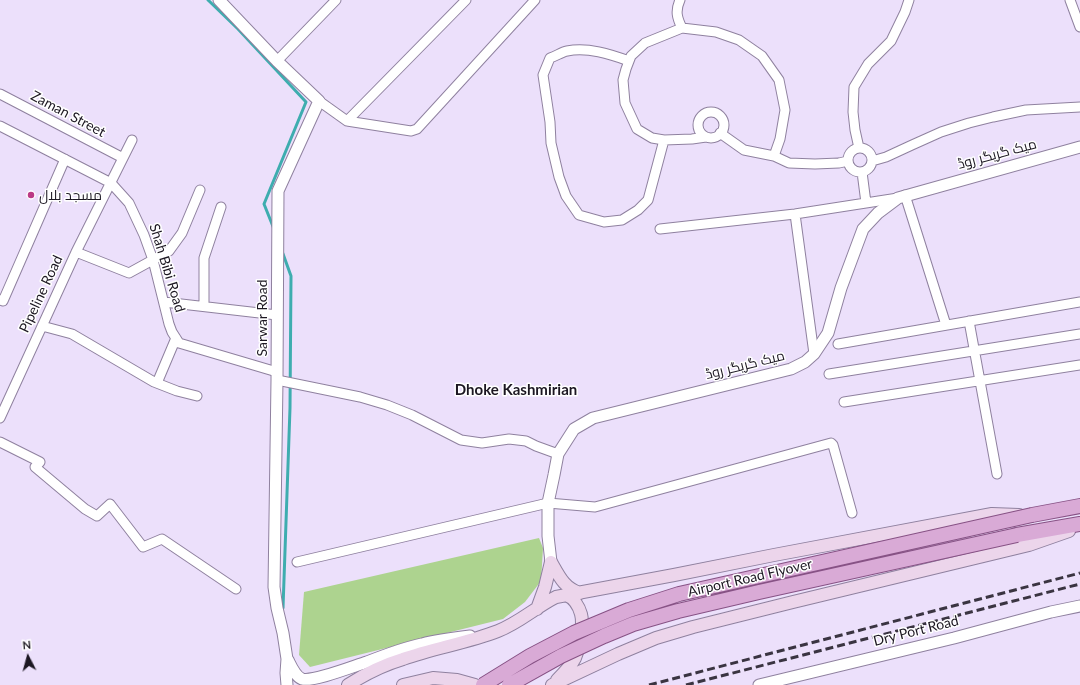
<!DOCTYPE html>
<html>
<head>
<meta charset="utf-8">
<style>
	body { margin:0 }
	#map { position:relative; width:1080px; height:685px; overflow:hidden; background:#ece0fb; font-family:Lato,sans-serif }
	canvas { display:block }
	.north { position:absolute; left:8px; top:637px; width:40px; height:40px; -webkit-text-stroke:3px #fff; paint-order:stroke; rotate:354deg; font-size:11px; font-weight:700; line-height:16px; text-align:center; color:#1c1722 }
	.north::after { content:''; display:block; margin:auto; width:14px; height:18px; background:#1c1722; clip-path:polygon(50% 0,100% 100%,50% 72%,0 100%) }
</style>
</head>
<body>
<div id="map">
<canvas width="1080" height="685"></canvas>
<div class="north">N</div>
</div>
<script>
const context = document.querySelector('canvas').getContext('2d');
context.lineJoin = 'round';
function fillPath(path, color) { context.fillStyle = color; context.fill(path, 'evenodd'); }
function trace(path, color, width, dash) { context.strokeStyle = color; context.lineWidth = width; context.lineCap = dash ? 'butt' : 'round'; context.setLineDash(dash || []); context.stroke(path); }
function label(font, color, halo, rows, align = 'center') {
  context.font = font + ' Lato,Cairo,sans-serif'; context.lineWidth = 3; context.setLineDash([]); context.textBaseline = 'middle'; context.strokeStyle = halo; context.fillStyle = color; for (const [text, x, y, turn = 0] of rows) {
    context.save(); context.translate(x, y); context.rotate((+turn || 0) * Math.PI / 180); context.textAlign = isNaN(turn) ? turn : align; if (halo) context.strokeText(text, 0, 0); context.fillText(text, 0, 0); context.restore();
  }
}
fillPath(new Path2D(`
	M539 538 543 548 541 581 525 602 503 619 310 667 299 655 304 592Z`), '#add38f');
trace(new Path2D(`
	M208 0 238 29 306 102 264 204 274 229
	M282 251 291 276 290 408 283 608`), '#3eadaf', 3);
const minor = new Path2D(`
	M680 0C675 11 677 18 682 28
	M1070 0 1080 27
	M277 61 336 0
	M629 61C610 54 588 47 567 51 562 52 556 56 550 58L543 75 550 122 551 143 559 177 566 196 579 215 604 222 622 220 638 210 648 200 664 140
	M0 94 123 158
	M319 101 347 121 411 131 417 129 535 0
	M698 125a13 13 0 1 1 26 0a13 13 0 1 1-26 0Z
	M347 121 466 0
	M0 126 111 183 129 203 144 235 153 260 169 324 172 332 179 343 277 372
	M720 133 744 150 774 156 789 163 815 164 839 163 848 161
	M706 137 692 139 664 140 652 138 637 129 625 103 623 80 626 69 631 56 645 43 682 28 716 32 739 40 762 56 779 80 785 110 780 139 774 156
	M848 160a12 12 0 1 1 24 0a12 12 0 1 1-24 0Z
	M859 148 855 130 853 112 854 87 868 64 891 41 905 12 909 0
	M872 161 886 157 912 145 941 132 969 123 993 117 1026 110 1080 107
	M862 172 866 203
	M905 195 946 325
	M795 214 814 354
	M660 229 795 214 898 198
	M76 252 129 273 169 251 182 233 200 190
	M0 300 3 301 65 159
	M164 302 277 315
	M204 306V258L221 207
	M969 321 997 474
	M42 326 72 334 154 382 177 391 197 396
	M838 344 1080 302
	M829 374 1080 334
	M277 380 360 397 387 405 412 415 461 440 482 443 509 439 526 441 536 446 558 454
	M157 383 176 338
	M844 402 1080 365
	M0 418 76 252 132 140
	M0 442 40 462 35 467 85 509 97 516 110 504 143 547 162 539 236 589
	M297 562 548 503 595 507 831 443 833 445 852 513`);
const tertiary = new Path2D(`
	M219 0 277 61 319 101 278 191 277 380 274 587 277 608 283 633 287 659 286 673 287 685
	M551 562 548 536V503L554 475 558 454 574 429 593 418 791 369 805 362 814 354 828 333 841 288 863 229 878 213 898 198 1080 147
	M288 660C291 666 295 676 302 679 314 682 354 666 367 662 385 655 403 648 422 644 438 640 454 638 470 636
	M759 685 954 638 1051 612 1080 606`);
const secondary = new Path2D(`
	M551 562C559 576 564 588 580 593
	M537 609 545 587 551 562
	M557 680C563 674 571 666 575 658 579 648 584 625 581 614 579 607 574 598 566 595
	M348 685C365 674 383 665 403 659 434 648 467 643 498 631 519 623 536 607 556 597L674 575 774 555 992 514 1019 515
	M403 685 433 678 457 680 475 685
	M552 685 618 654 656 638 693 627 793 602 1029 545 1069 531`);
const primary = new Path2D(`
	M1032 515 1080 506
	M1017 535 1080 524`);
trace(minor, '#8f819f', 11);
trace(tertiary, '#8f819f', 13);
trace(secondary, '#8f819f', 14);
trace(primary, '#875285', 16);
trace(minor, '#fff', 9);
trace(tertiary, '#fff', 11);
trace(secondary, '#ecd5eb', 12);
trace(primary, '#d9aad6', 14);
trace(new Path2D(`
	M649 685 1080 573
	M686 685 1080 584`), '#3a3441', 3, [8, 4]);
const primaryBridge = new Path2D(`
	M483 685 530 656 574 633 629 610 679 594 1032 515
	M509 685 561 656 604 636 633 624 678 611 759 592 1017 535`);
trace(primaryBridge, '#875285', 16, []);
trace(primaryBridge, '#d9aad6', 14);
for (const [x, y, r, color] of [
	[31,195,4,"#bb3b85"]
]) { const dot = new Path2D(); dot.arc(x, y, r, 0, 2 * Math.PI); context.fillStyle = color; context.fill(dot); trace(dot, '#fff', 1.5); }
label('14px', '#1c1722', '#fff', [
	["Zaman Street",68,114,28],
	["میک گریگر روڈ",997,154,-15],
	["Shah Bibi Road",167,268,73],
	["Pipeline Road",41,294,-65],
	["Sarwar Road",262,318,-90],
	["میک گریگر روڈ",745,365,-14],
	["Airport Road Flyover",750,578,-13],
	["Dry Port Road",916,631,-14]
]);
label('14px', '#1c1722', '#fff', [
	["مسجد بلال",39,195]
], 'left');
label('bold 15px', '#1c1722', '#fff', [
	["Dhoke Kashmirian",516,390]
]);
</script>
</body>
</html>
